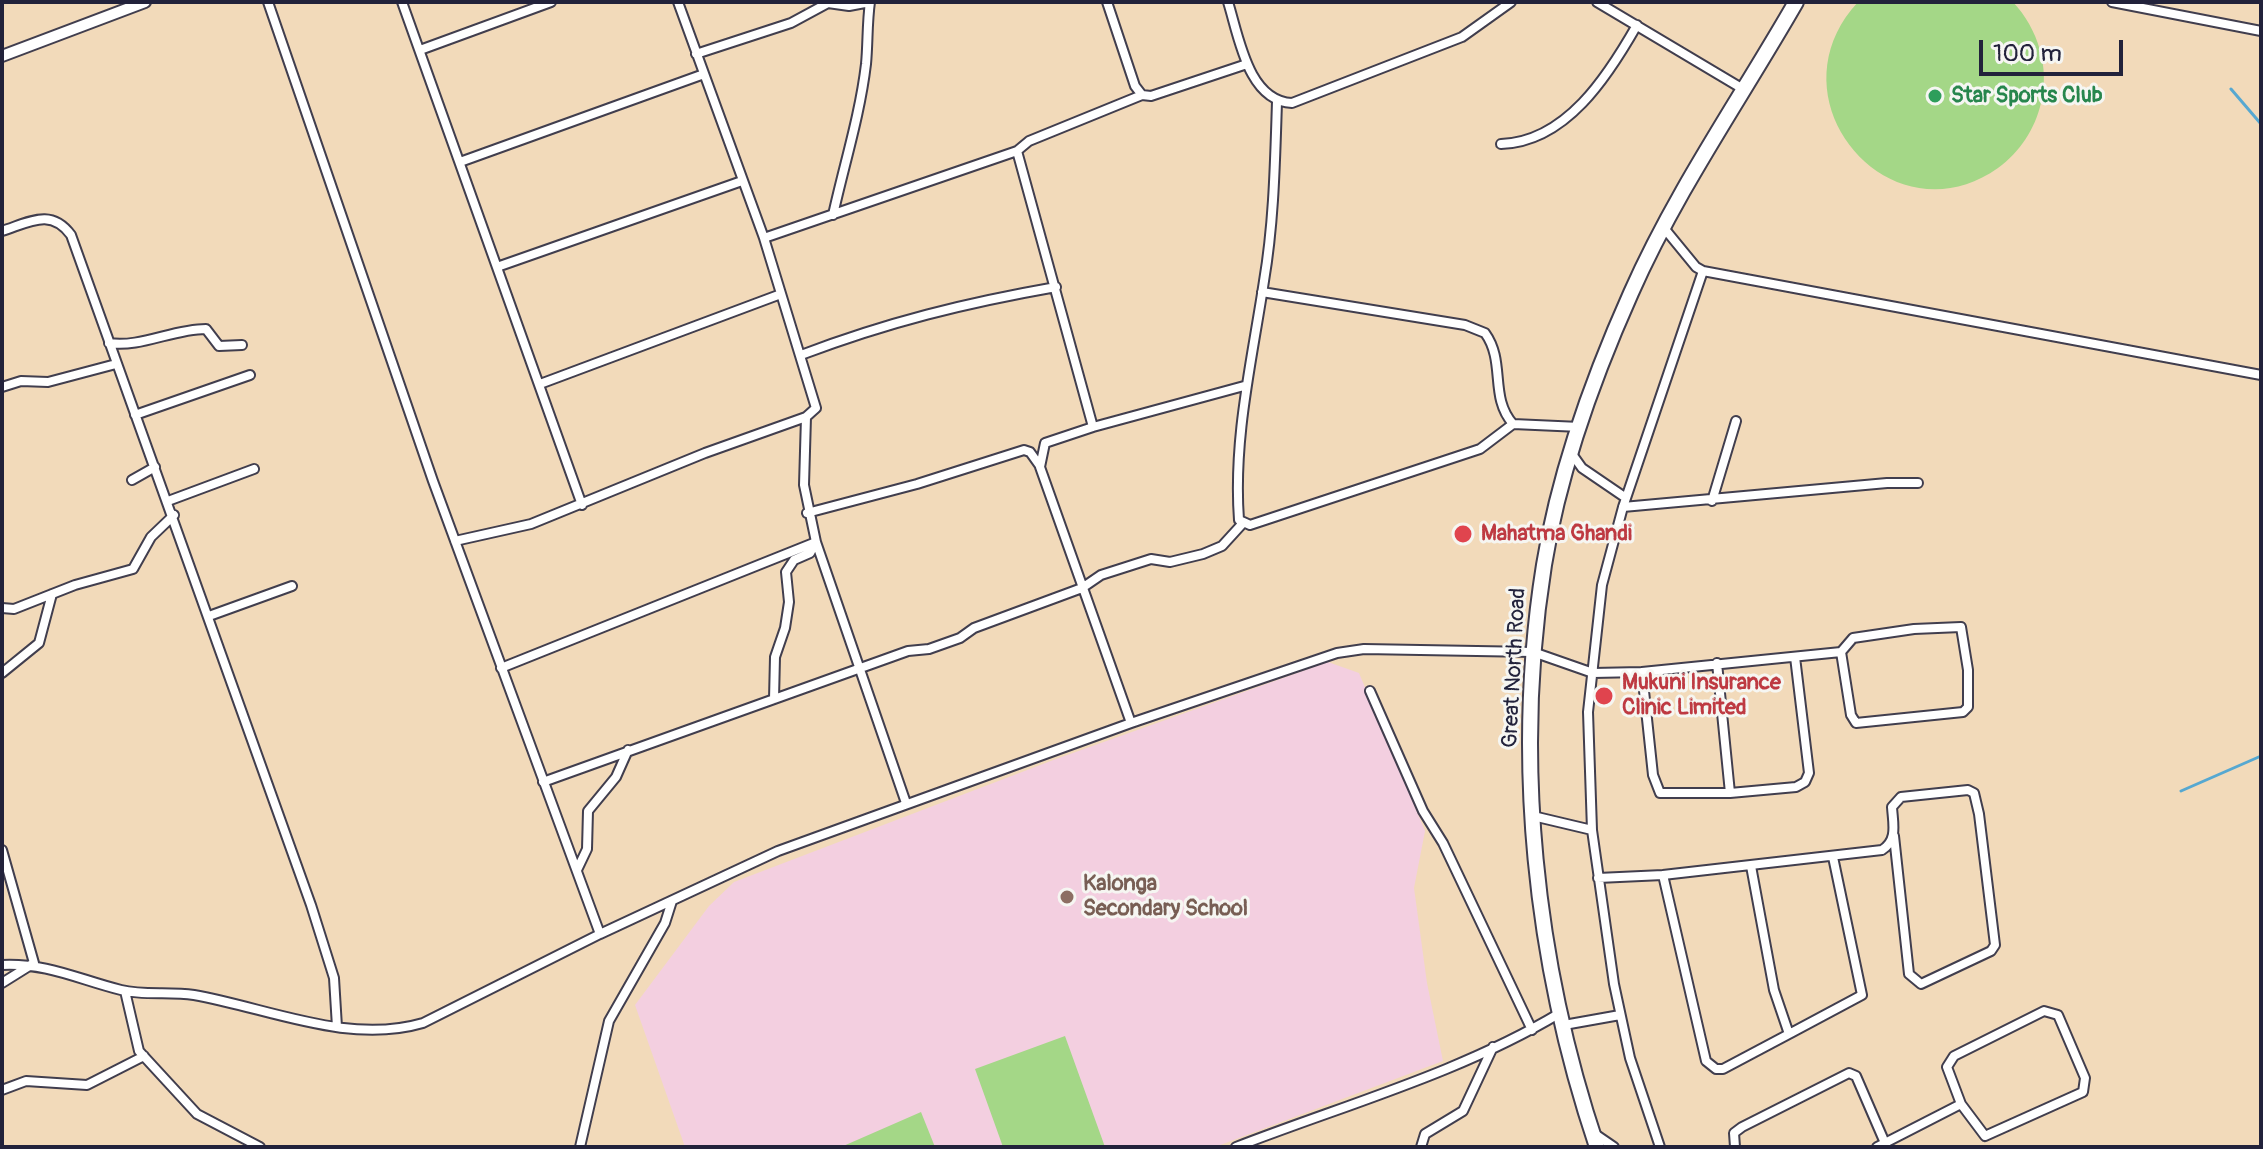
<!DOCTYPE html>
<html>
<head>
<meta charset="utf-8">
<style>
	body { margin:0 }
	#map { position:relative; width:2263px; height:1149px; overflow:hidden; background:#f2daba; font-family:Pangolin,sans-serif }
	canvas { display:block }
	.frame { position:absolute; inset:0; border:4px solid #22223b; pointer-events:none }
	.scale { position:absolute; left:1979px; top:40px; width:144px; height:36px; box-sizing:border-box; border:4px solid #22223b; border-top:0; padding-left:10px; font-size:24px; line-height:28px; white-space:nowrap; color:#22223b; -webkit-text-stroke:6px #f6f6f2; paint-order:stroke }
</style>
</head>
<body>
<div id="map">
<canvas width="2263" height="1149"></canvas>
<div class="frame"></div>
<div class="scale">100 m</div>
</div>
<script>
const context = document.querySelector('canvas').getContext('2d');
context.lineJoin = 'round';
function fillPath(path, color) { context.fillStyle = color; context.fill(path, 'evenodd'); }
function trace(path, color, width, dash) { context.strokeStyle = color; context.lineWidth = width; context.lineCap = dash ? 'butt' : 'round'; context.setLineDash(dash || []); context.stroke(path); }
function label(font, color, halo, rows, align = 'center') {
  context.font = font + ' Pangolin,sans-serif'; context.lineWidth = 6; context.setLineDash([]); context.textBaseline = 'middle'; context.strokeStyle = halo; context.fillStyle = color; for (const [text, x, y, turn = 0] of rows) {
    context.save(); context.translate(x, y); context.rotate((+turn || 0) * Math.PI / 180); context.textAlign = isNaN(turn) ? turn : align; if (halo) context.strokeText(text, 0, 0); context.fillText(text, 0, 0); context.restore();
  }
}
fillPath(new Path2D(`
	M1328 662 1359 673 1425 831 1414 888 1427 983 1443 1061 1215 1147H685L635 1005 709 906 734 882 1056 759Z`), '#f3cfe0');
fillPath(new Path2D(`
	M1858 2H2013C2038 29 2050 67 2041 103 2035 129 2020 152 1998 168 1891 244 1767 100 1858 2Z
	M1065 1036 1105 1147H1003L975 1069Z
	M921 1112 935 1147H841Z`), '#a4d787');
trace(new Path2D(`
	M2231 89 2261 124
	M2181 791 2261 756`), '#56a8d1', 3);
const minor = new Path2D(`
	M268 2 433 481 600 934
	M402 2 582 505
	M1107 2 1135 86 1142 95 1151 96 1247 64
	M1228 2C1239 37 1248 101 1292 103L1462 37 1511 2
	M1597 2 1743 89
	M2112 2 2261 31
	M420 50 551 2
	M696 54 791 23 828 3 849 6 870 2C867 23 868 43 866 64 860 115 844 165 833 215
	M1277 102C1275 162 1274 222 1264 281 1252 361 1233 438 1239 520L1250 525 1480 449 1513 424 1580 427
	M1501 144C1566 142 1608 76 1637 25
	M1017 151 1093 427 1244 386
	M460 162 704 74
	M2 231C30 222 51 208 71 235L311 905 334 978 337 1027
	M764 238 1017 151 1029 141 1142 95
	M497 267 742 181
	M1703 271 2261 375
	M1262 292 1465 325 1485 333C1506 362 1489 397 1513 424
	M109 343C140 348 173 329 206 329L219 346 242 345
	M801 355C888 322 965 303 1056 287
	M540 384 781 294
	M2 387 21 381 48 382 116 364
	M135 415 250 375
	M1093 427 1045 443 1040 467 1131 723
	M1572 454 1582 468 1626 498
	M132 480 155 467
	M168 501 254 469
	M1712 501 1736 421
	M1623 507 1887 483H1918
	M807 513 917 484 1024 450 1030 452 1040 466
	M455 541 531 524 705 453 806 417 816 408 764 238 678 2
	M2 608 14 609 75 585 133 569 151 537 174 515
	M209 616 292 586
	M1717 663 1730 793
	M501 668 816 542 906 803
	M1642 672 1653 775 1660 793H1730L1796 787 1805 782 1809 773 1795 657
	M2 673 39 643 52 594
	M1370 691 1423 811 1443 843 1532 1030
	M774 699 775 657 785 628 789 602 786 572 794 560 810 553 816 542 804 485 806 417
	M543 782 908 651 929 649 960 638 974 628 1082 588 1101 575 1151 559 1170 562 1203 554 1222 546 1243 523
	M1533 816 1592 830
	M2 850 34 963 2 983
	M577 870 587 849 588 811 616 777 628 750
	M1663 875 1706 1061 1716 1069H1723L1789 1034 1774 990 1751 866
	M1598 878 1663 875 1882 850C1898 840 1893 824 1892 807L1901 797 1968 790 1974 793 1979 814 1995 945 1991 951 1921 984 1909 974 1894 836
	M2 965C48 963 77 979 121 990 144 996 170 991 194 995 268 1008 348 1045 423 1023L600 934 778 851 1131 723 1337 653 1364 649 1533 652 1593 673 1642 672 1841 652 1851 715 1856 723 1963 712 1968 707V670L1961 627 1914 629 1853 638 1841 652
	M125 991 139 1051 197 1114 260 1147
	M2044 1011 2058 1015 2085 1078 2083 1092 1985 1136 1961 1104 1947 1067 1954 1056Z
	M1564 1025 1620 1015
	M1789 1034 1862 995 1833 857
	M2 1090 26 1081 87 1085 144 1056
	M1595 1134 1614 1147
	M580 1147 609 1021 665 923 672 901
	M1236 1147C1344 1105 1460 1073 1560 1013
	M1421 1147 1425 1134 1463 1111 1493 1047
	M1660 1147 1630 1058 1614 984 1592 830 1588 712 1602 585 1623 507 1703 271 1696 267 1664 228
	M1735 1147 1734 1133 1742 1127 1849 1073 1856 1076 1885 1143
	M1877 1147 1961 1104`);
const tertiary = new Path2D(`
	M2 56 145 2`);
const trunk = new Path2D(`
	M1597 1147C1535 963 1513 758 1544 565 1559 472 1593 378 1631 293 1676 191 1741 98 1796 2`);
trace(minor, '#413e4e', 12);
trace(tertiary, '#413e4e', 14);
trace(trunk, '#413e4e', 18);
trace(minor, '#fff', 8);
trace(tertiary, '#fff', 10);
trace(trunk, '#fff', 14);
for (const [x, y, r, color] of [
	[1935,96,8,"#2e9e5b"],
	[1463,534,10,"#e0444e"],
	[1604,696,10,"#e0444e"],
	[1067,897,8,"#8d6e63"]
]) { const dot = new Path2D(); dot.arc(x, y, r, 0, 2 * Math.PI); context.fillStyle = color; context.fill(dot); trace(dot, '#f6f6f2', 3); }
label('bold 22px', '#27864d', '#f6f6f2', [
	["Star Sports Club",1951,96]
], 'left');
label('bold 22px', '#be3a42', '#f6f6f2', [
	["Mahatma Ghandi",1481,534],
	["Mukuni Insurance",1622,683],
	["Clinic Limited",1622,708]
], 'left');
label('22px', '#22223b', '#f6f6f2', [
	["Great North Road",1515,668,-87]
]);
label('bold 22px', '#785e54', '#f6f6f2', [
	["Kalonga",1083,884],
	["Secondary School",1083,909]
], 'left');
</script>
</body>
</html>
